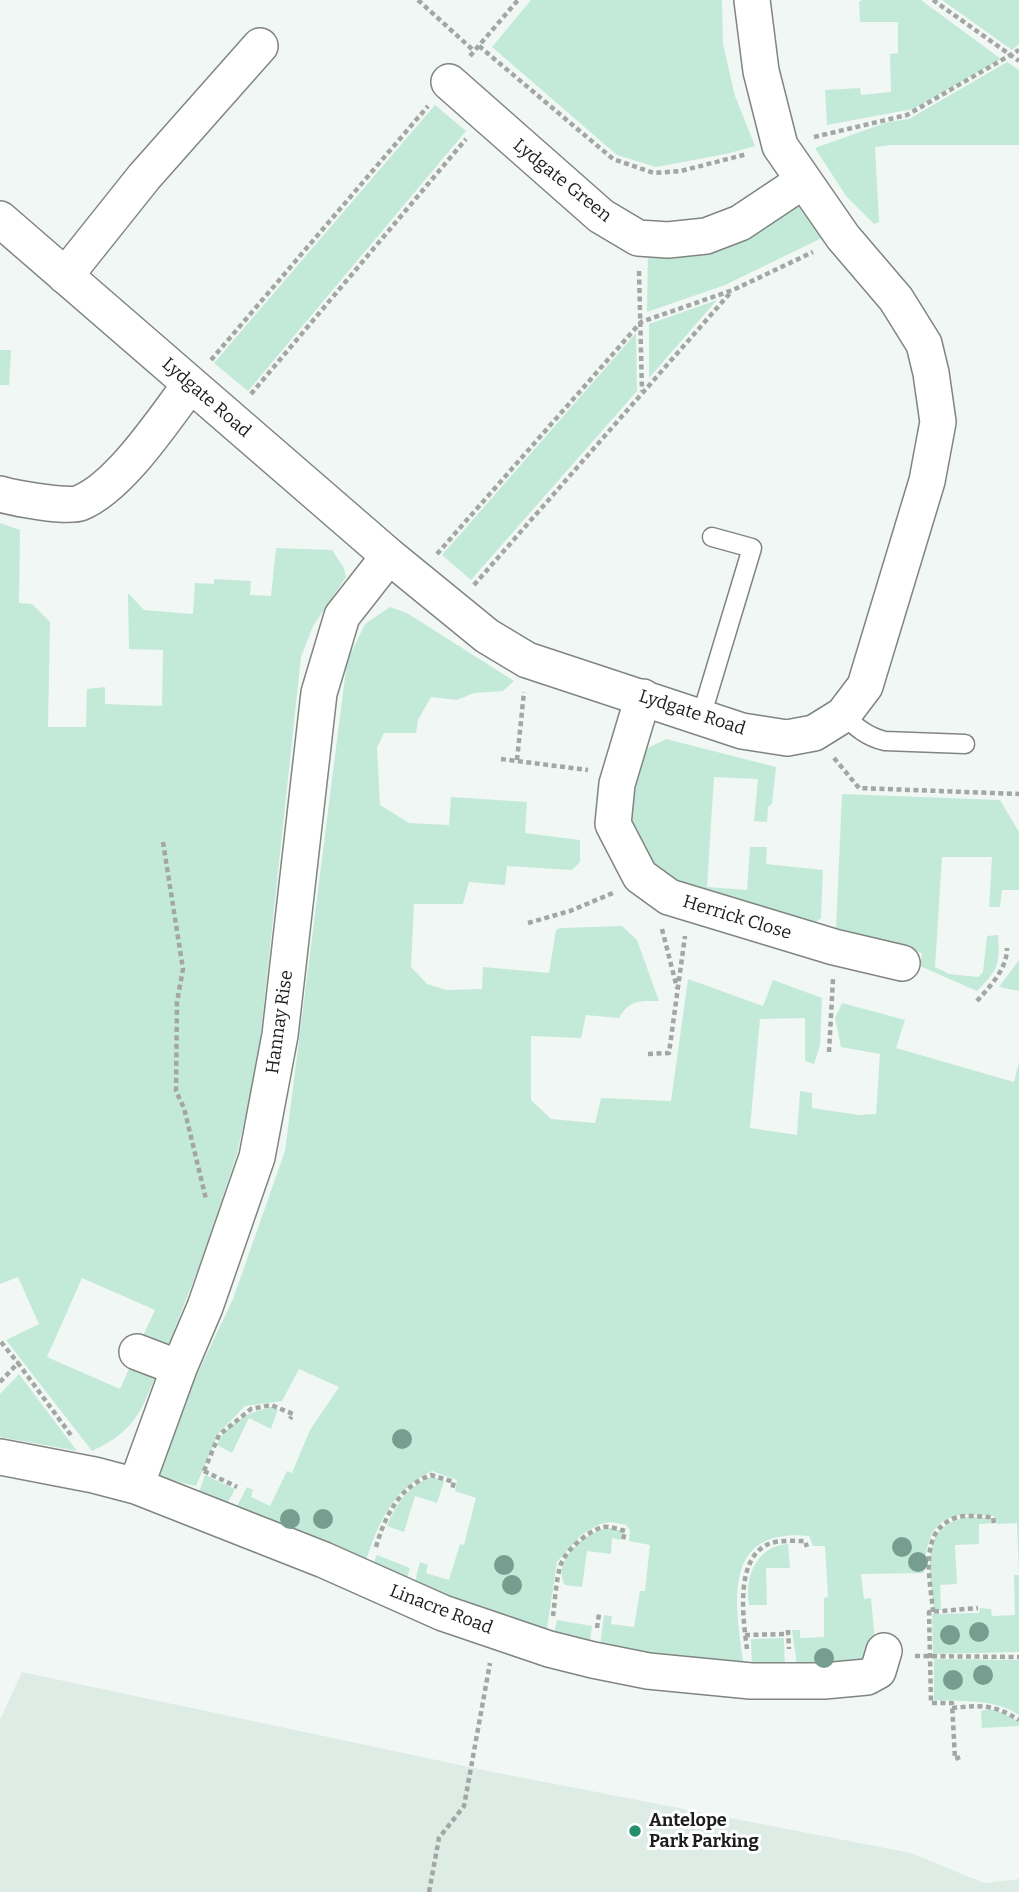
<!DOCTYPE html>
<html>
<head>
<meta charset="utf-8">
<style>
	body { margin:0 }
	canvas { display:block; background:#f1f7f4 }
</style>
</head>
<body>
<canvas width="1019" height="1892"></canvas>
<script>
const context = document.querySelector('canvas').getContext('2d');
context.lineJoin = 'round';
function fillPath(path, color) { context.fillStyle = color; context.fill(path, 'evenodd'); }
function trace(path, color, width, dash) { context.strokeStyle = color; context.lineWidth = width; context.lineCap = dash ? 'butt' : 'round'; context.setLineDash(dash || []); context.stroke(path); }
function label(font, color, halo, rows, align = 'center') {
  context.font = font + ' Bitter,serif'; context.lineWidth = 6; context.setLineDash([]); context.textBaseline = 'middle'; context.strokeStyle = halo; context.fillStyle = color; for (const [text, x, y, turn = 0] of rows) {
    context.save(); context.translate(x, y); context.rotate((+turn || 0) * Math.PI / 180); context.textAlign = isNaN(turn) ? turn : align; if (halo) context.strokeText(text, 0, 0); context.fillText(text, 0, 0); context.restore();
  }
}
fillPath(new Path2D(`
	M22 1672 488 1771 911 1853 984 1883 1019 1879V1892H0V1720Z`), '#deece6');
fillPath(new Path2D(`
	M531 0H722L723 44 735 96 755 146 726 154 656 167 617 155 492 47Z
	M862 0H921L1001 59 913 109 827 125 825 90 860 88 861 95 891 92 890 54 898 53V22H860L859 2Z
	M942 0H1019V44L1012 50Z
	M1007 62 1019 70V145H892L875 147 879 222 874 224 846 196 815 148 888 122 909 119Z
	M435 105 466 131 248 391 214 363Z
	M794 202 803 209 826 236 725 285 647 312 648 249Z
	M717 300 649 378V324Z
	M636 333 637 391 471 580 442 555Z
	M0 350H11L9 385H0Z
	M0 523 20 530 19 603 32 604 50 622 48 727H86L87 689 105 687V704L162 706 163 650 129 649 128 593 144 610 193 614 195 583 214 584V579L251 581 250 595 271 596 276 548 332 550 344 568 346 577 313 626 301 657 258 1060 237 1154 203 1256 166 1351 141 1340 155 1310 82 1278 47 1357 120 1389 132 1362 157 1373C140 1413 135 1431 92 1451L6 1340 39 1324 18 1277 0 1284Z
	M390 607 407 613 514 681 503 691 474 693 457 700 431 697 418 720 416 733H384L377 748 380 805 409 823 449 825 451 797 527 802 525 833 580 840V862L572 870 507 866 505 885 469 882 463 904H414L411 967 427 984 446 990 482 989 483 967 549 973 556 930 560 928 622 926 637 940 659 1001C640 1001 630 999 619 1018L586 1015 581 1038 531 1036V1100L551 1119 595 1123 601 1098 671 1101 688 979 763 1006 773 980 822 998 820 1045 814 1064 805 1061V1018L760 1019 750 1128 797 1135 800 1091 812 1093V1108L859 1115 876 1114 880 1054 841 1047 835 1018 842 1003 905 1020 896 1048 1014 1082 1019 1062V1652L933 1654 932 1614 979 1613 980 1608 991 1609 992 1616 1015 1615 1014 1575H1019L1017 1523 997 1524 994 1516C944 1510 927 1520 924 1573L861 1574 864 1599 871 1598 876 1653 867 1663 798 1672 792 1630H800V1638L824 1637V1598L828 1597 825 1546H813L809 1536C716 1527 737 1612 745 1674L599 1653 604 1615 612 1616 611 1624 634 1627 640 1591H645L650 1545 629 1541 630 1530 626 1525 611 1522 600 1524 581 1535 557 1562 545 1642 412 1593 420 1562 428 1565 426 1573 449 1580 460 1544 464 1545 476 1498 455 1491 457 1480 432 1471C387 1493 377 1528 362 1572L233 1514 247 1487 253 1490 251 1497 270 1506 287 1471 292 1473 310 1430 339 1387 299 1369 282 1401 245 1406 218 1434 196 1486 149 1475 233 1299 285 1151 347 661 365 624Z
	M666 739 776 767 772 804 768 807 767 822 754 821 758 779 714 777 707 887 747 890 750 847H767L766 864 823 870 821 918 808 929 673 893 625 829 646 749Z
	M842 794 1000 800 1019 832V890H1002L1000 907H989L992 857H942L935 967 949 974 978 977 983 972 987 936 998 935C1000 965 998 970 977 991L920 966 922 953 836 928Z
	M1019 960V991L999 987Z
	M19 1374 77 1451 0 1437V1394Z
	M271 1407 278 1409 271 1429 249 1418 232 1453 217 1445C226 1423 249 1412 271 1407Z
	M205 1475 235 1489 222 1514 195 1503Z
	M432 1477 444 1481 437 1503 415 1496 404 1532 387 1526C395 1505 410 1484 432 1477Z
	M969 1517 989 1518 992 1523 979 1524V1544L955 1545 957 1584 940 1585 941 1610H934C931 1571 917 1525 969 1517Z
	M609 1528 623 1531 620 1540 612 1538 611 1554 587 1551 582 1587 565 1585C551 1560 587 1531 609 1528Z
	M788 1544 790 1568H766L767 1605H749C744 1576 757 1546 788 1544Z
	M377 1555 410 1568 403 1591 368 1576Z
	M557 1620 592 1626 588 1657 551 1647Z
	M784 1638 785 1674 752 1675 751 1639Z
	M934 1659 1019 1660V1715C993 1698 964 1702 934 1700Z
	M990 1709 1005 1714 1019 1722V1726L982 1728 981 1711Z`), '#c3ead9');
const lane = new Path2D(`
	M843 715C856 727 867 737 885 741L965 744
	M701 717 752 548 712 537`);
const street = new Path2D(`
	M449 82 601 216 638 238 668 240 706 236 740 223 803 181
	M0 219 389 556 487 636 527 660 742 731 787 738 814 733 843 715 865 686 927 481 938 422 931 373 924 344 896 299 843 237 780 146 761 71 752 0
	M65 276 144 177 260 46
	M0 494C14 498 67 508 80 503 120 487 164 419 190 385
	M643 697 617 784 613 824 640 876 669 897 834 947 902 963
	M137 1352 179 1368
	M0 1457 94 1475 136 1486 324 1560 443 1613 549 1649 593 1660 648 1671 751 1681H824L867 1677 878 1671 884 1651
	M136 1486 179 1368 205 1307 257 1157 280 1035 319 693 342 616 389 556`);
trace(lane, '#808583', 21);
trace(street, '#808583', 38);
trace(new Path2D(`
	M418 0 474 51
	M933 0 1019 61
	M479 46 613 159 654 173 681 171 747 154
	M470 56 518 0
	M814 137 907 115 1019 50
	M639 271 642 391
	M211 360 428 106
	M251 394 466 139
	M437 554 641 322 733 290 813 252
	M474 585 731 292
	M834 758 859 788 1019 794
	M501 759 588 770
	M517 760 524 692
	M163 842 183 969 177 1002 176 1091 184 1108 206 1199
	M528 923 570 911 613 893
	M662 929 677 988
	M977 1001C991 985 1007 969 1007 948
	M829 1052 833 979
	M648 1054 669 1053 685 936
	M1 1342 18 1363
	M0 1382 18 1363 73 1438
	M204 1471 219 1435 251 1409 271 1405 293 1414 290 1419
	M204 1471 237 1487
	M376 1547C385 1516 399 1487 431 1475L454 1482 452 1489
	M933 1612C931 1583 917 1531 955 1518 967 1514 980 1517 993 1517L994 1524
	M553 1616C555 1600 556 1582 560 1567 564 1551 588 1531 603 1527 610 1526 618 1529 625 1531L623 1540
	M597 1628 599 1614
	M788 1630 789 1649
	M745 1635 788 1634
	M747 1649C743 1618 734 1556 771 1543 781 1540 794 1541 805 1541L807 1547
	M915 1656 1019 1657
	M952 1708C980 1705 994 1704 1019 1720
	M960 1757 955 1759 952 1703H931L929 1612 978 1608
	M429 1892 439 1838 464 1806 490 1663`), '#a2a6a4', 4.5, [5, 3.5]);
trace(lane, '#fff', 18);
trace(street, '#fff', 35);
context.fillStyle = '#779d90';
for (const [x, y] of [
	[402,1439],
	[290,1519],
	[323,1519],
	[902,1547],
	[918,1562],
	[504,1565],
	[512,1585],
	[979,1632],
	[950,1635],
	[824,1658],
	[983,1675],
	[953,1680]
]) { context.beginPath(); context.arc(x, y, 10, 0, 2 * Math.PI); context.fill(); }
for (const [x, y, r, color] of [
	[635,1831,7,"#248f6d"]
]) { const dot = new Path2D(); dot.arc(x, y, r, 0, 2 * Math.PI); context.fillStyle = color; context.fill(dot); trace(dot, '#fff', 2.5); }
label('18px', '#1c1e1d', '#fff', [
	["Lydgate Green",562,181,39],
	["Lydgate Road",206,398,41],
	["Lydgate Road",692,713,18],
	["Herrick Close",737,918,17],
	["Hannay Rise",280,1022,-82],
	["Linacre Road",441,1610,21]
]);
label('bold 18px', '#1c1e1d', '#fff', [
	["Antelope",649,1821],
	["Park Parking",649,1842]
], 'left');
</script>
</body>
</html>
